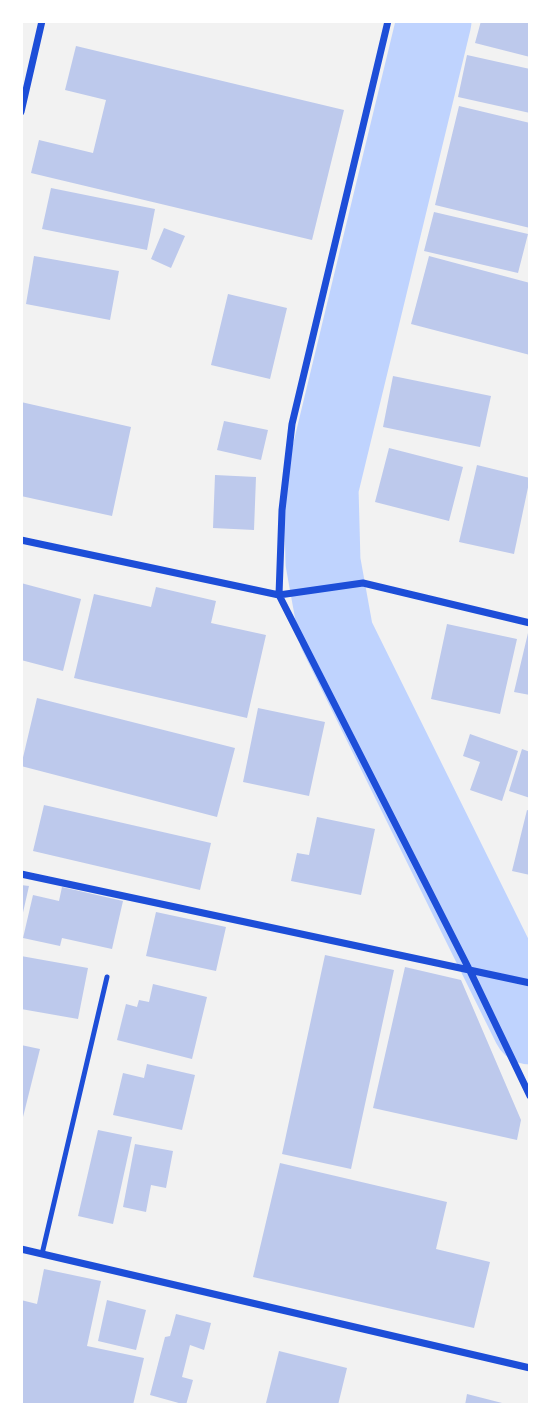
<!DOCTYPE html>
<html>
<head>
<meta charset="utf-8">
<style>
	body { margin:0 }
	#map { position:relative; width:551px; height:1426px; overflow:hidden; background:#f2f2f2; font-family:"PT Sans Narrow",sans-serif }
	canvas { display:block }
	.frame { position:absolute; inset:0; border:23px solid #fff; pointer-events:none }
</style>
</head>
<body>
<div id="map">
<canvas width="551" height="1426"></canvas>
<div class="frame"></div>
</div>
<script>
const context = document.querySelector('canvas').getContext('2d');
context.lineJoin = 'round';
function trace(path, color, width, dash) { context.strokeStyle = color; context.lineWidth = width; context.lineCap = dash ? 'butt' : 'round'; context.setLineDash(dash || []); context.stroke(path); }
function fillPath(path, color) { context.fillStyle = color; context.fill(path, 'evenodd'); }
trace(new Path2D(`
	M434 21 321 488 323 562 336 634 530 1027`), '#bfd3fe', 75);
fillPath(new Path2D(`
	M481 21H530V57L475 43Z
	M76 46 344 110 312 240 31 173 39 140 93 153 106 100 65 90Z
	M467 55 530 69V113L458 97Z
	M459 106 530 123V228L435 205Z
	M51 188 155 209 147 250 42 229Z
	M434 212 528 234 518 273 424 251Z
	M164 228 185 236 171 268 151 259Z
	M34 256 119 271 110 320 26 304Z
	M429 256 530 283V355L411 324Z
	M228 294 287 308 270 379 211 365Z
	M393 376 491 396 480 447 383 427Z
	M21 402 131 427 112 516 21 496Z
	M224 421 268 430 261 460 217 450Z
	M389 448 463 467 449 521 375 502Z
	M477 465 530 478 514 554 459 542Z
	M215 475 256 477 254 530 213 528Z
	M21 583 81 599 63 671 21 660Z
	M156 587 216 601 211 623 266 635 247 718 74 678 94 594 151 607Z
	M447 624 517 639 500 714 431 699Z
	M528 633 530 634V695L514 692Z
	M37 698 235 748 217 817 21 766Z
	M258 708 325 722 309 796 243 782Z
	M470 734 518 751 502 801 470 790 480 762 463 756Z
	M522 749 530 752V798L509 791Z
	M44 805 211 843 200 890 33 851Z
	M527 810 530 811V875L512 871Z
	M317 817 375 829 361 895 291 881 297 853 309 855Z
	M21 885 29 886 22 917 21 916Z
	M62 887 123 901 112 949 62 938 60 946 23 938 33 895 59 901Z
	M156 912 226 927 216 971 146 956Z
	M325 955 394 970 351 1169 282 1154Z
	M21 956 88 968 78 1019 21 1009Z
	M405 967 461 980 521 1120 517 1140 373 1108Z
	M153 984 207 997 192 1059 117 1040 126 1004 137 1007 139 1000 149 1002Z
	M21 1045 40 1049 22 1121H21Z
	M147 1064 195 1075 182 1130 113 1115 123 1073 144 1078Z
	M98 1130 132 1137 113 1224 78 1216Z
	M135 1144 173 1151 166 1188 151 1185 146 1212 123 1207Z
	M280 1163 447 1202 436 1249 490 1262 474 1328 253 1277Z
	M44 1269 101 1281 87 1346 144 1358 133 1405H21V1300L37 1304Z
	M107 1300 146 1310 136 1350 98 1341Z
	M176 1314 211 1323 204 1350 190 1345 182 1377 193 1380 186 1405 150 1395 165 1337 170 1336Z
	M279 1351 347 1368 338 1405 266 1403Z
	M467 1394 506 1404V1405H465Z`), '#bdc9ec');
trace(new Path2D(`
	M42 1254 107 977`), '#1d4ed8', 5);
trace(new Path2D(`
	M388 21 292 424 282 510 279 595 469 969 530 1096
	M21 112 42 21
	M21 540 279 595 363 583 530 623
	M21 874 530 983
	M21 1249 530 1368`), '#1d4ed8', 7);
</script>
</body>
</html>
